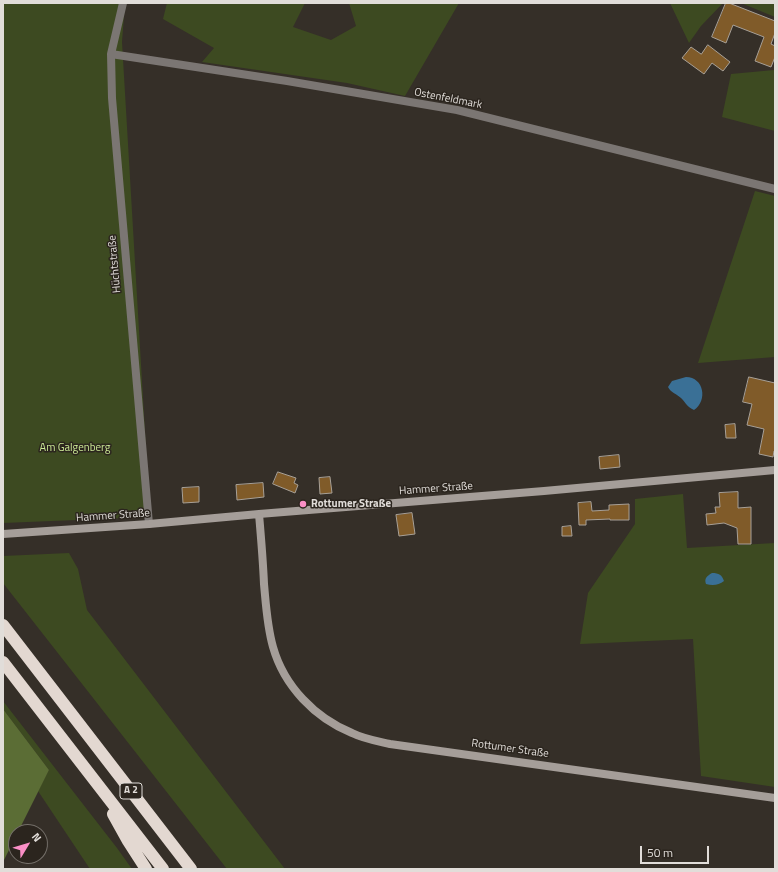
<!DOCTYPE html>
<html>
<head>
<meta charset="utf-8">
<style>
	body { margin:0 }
	#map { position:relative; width:778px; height:872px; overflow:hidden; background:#352f28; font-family:"Titillium Web",sans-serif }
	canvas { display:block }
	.frame { position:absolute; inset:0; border:4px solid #e1ddd9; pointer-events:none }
	.north { position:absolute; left:8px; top:824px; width:40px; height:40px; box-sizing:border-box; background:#2b251e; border:1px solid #746f69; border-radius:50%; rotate:52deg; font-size:11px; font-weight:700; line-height:16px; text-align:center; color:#e1ddd9 }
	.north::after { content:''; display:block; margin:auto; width:14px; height:18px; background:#fa8fc6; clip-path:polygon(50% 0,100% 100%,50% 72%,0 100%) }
	.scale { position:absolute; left:640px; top:846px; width:69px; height:18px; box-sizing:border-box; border:2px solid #e1ddd9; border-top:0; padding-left:5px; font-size:12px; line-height:14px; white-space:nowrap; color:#e1ddd9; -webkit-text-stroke:3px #2b251e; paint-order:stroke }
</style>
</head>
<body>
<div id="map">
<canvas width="778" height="872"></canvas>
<div class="frame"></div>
<div class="north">N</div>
<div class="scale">50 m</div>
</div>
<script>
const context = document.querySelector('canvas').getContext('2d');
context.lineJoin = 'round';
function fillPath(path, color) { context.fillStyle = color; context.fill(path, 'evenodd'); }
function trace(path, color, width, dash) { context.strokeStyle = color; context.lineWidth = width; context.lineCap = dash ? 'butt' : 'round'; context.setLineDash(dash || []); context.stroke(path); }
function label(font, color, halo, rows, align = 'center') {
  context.font = font + ' "Titillium Web",sans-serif'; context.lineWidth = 3; context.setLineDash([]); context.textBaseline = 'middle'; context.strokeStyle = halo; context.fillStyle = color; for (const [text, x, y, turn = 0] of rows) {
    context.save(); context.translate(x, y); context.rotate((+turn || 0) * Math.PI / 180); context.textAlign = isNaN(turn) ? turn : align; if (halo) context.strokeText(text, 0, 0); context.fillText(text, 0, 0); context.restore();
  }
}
fillPath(new Path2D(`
	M3 3H125L122 42 150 517 3 523Z
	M167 3H305L293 27 331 40 356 26 349 3H459L405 96 347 83 202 62 214 48 163 19Z
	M670 3H723L701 26 689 43Z
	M741 3H775V17Z
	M775 67V131L722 117 731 74 774 70Z
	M755 191 775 196V357L698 363Z
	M683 494 687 548 775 543V787L701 776 693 639 580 644 588 593 635 524V499Z
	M69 553 78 569 87 610 285 869H227L3 583V556Z
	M3 701 117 848 132 869H90L38 791 49 770 3 709Z`), '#3d4a21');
fillPath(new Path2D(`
	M3 709 49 770 18 832H16V836L3 862Z`), '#5b6d35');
fillPath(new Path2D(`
	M686 377C704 377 708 401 694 410 687 407 686 403 681 398 677 394 671 393 668 387L672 381Z
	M712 573C719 573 722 575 724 581 719 585 713 586 706 584 704 578 707 576 712 573Z`), '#3a7096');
const building = new Path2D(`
	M726 3H729L775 21V33L771 44 775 46V57L771 67 755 61 764 37 733 25 726 43 712 37Z
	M708 45 730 62 723 71 712 63 704 74 682 58 691 47 701 54Z
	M749 377 775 383V452L774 451 773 457 759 454 764 429 747 425 752 404 743 402Z
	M735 424 736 438H726L725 425Z
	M619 455 620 467 600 469 599 457Z
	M278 472 296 478 294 483 298 485 295 493 273 484Z
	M330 477 332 493 320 494 319 478Z
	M263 483 264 497 237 500 236 485Z
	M199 487V502L183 503 182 488Z
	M738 492V508L751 507V544H738L737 528 724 523 707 525 706 514 716 513 715 507H720L719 493Z
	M591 502 592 511 609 510V505L629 504V520H610V519L586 520V525H579L578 503Z
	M412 513 415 534 399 536 396 515Z
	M571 526 572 536H562V527Z`);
fillPath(building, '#805b29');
trace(building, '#a7a097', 1);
trace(new Path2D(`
	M123 3 111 54 112 98 149 524
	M111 54 287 81 457 110 775 189`), '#7b7673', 8);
trace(new Path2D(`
	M259 514C261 537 263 560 264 584 266 605 267 626 273 647 284 686 315 718 352 733 364 739 377 741 390 744L775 798
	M3 534 149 524 259 514 544 491 775 470`), '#a59e99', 8);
trace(new Path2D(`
	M3 625 191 869
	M3 662 163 869
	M113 814 128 841 146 869`), '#e3d8d1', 12);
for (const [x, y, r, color] of [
	[303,504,4,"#fa8fc6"]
]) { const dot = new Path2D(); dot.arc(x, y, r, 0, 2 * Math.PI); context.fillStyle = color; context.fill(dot); trace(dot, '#2b251e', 1.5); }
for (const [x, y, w] of [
	[131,791,22]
]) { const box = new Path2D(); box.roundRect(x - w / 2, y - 8, w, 16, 3); context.fillStyle = '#2b251e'; context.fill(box); trace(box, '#e1ddd9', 1); }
label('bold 10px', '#e1ddd9', null, [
	["A 2",131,791]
]);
label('11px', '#e1ddd9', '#2b251e', [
	["Ostenfeldmark",448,99,11],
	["Hüchtstraße",115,264,-95],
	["Hammer Straße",436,489,-4],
	["Hammer Straße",113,516,-4],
	["Rottumer Straße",510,749,8]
]);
label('11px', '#cdea96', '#2b251e', [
	["Am Galgenberg",75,448]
]);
label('bold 11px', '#e1ddd9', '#2b251e', [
	["Rottumer Straße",311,504]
], 'left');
</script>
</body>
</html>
